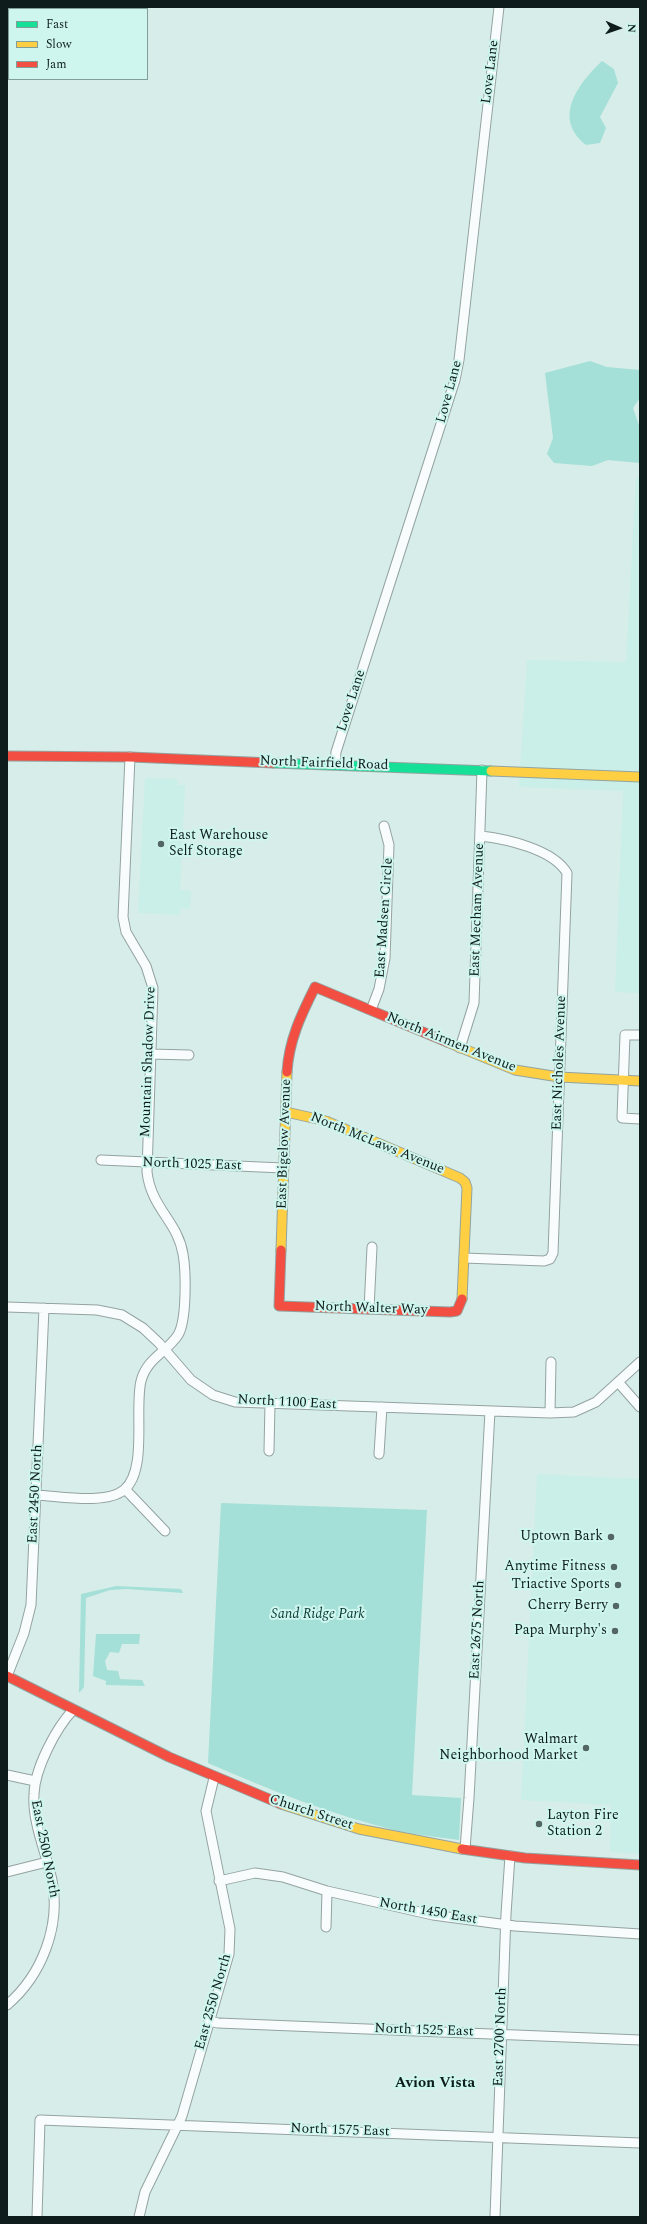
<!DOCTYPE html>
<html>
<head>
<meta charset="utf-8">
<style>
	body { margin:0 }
	#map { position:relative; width:647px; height:2224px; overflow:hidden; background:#d7ede9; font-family:Spectral,serif }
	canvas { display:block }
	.frame { position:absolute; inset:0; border:8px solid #0e1d1b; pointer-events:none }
	.legend { position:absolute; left:8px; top:8px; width:140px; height:72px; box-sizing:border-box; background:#cef6ef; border:1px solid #819f9a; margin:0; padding:5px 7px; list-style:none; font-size:12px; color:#0e1d1b }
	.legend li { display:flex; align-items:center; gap:8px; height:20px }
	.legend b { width:20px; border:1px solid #819f9a }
	.north { position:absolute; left:599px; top:8px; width:40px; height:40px; -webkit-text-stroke:3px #cef6ef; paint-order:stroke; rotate:92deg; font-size:11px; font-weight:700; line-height:16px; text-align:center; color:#0e1d1b }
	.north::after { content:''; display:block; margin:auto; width:14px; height:18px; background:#0e1d1b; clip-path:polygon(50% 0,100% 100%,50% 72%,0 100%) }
</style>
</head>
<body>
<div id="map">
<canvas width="647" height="2224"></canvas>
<div class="frame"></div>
<ul class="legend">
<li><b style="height:5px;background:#16e098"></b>Fast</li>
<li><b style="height:5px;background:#ffcf43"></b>Slow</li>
<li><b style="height:5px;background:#f24e42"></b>Jam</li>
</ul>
<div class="north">N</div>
</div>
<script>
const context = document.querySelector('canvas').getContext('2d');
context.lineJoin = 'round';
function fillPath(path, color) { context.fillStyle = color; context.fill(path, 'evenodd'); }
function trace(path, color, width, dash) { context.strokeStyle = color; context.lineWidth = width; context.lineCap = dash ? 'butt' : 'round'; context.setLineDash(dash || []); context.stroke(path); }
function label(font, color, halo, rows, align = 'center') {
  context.font = font + ' Spectral,serif'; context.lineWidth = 4; context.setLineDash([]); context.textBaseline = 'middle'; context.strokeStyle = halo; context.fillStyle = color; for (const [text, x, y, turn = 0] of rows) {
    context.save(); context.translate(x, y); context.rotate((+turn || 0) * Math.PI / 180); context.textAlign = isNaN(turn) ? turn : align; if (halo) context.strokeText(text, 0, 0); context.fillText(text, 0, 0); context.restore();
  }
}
fillPath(new Path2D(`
	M636 478H640V993L615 992 623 791 519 787 527 660 626 662Z
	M145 778 177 779 178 785H185L180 890 191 891 190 909 180 908V915L138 913Z
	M537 1474 640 1479V1854L610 1852 611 1805 521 1800Z`), '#c9efe8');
fillPath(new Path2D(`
	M602 61 614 69 618 83 600 117 606 128 600 143 586 145C552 118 578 84 602 61Z
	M590 361 607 367 640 370V398L633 408 640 428V463L608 460 592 466 554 463 547 454 553 438 545 373Z
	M221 1503 427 1510 412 1795 461 1798 459 1840C439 1837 418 1835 398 1831 332 1815 270 1790 208 1763Z
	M116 1586 181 1589 183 1593 127 1589 110 1590 86 1598 84 1687 79 1693 81 1594Z
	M96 1634H140L139 1644H122L119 1653 110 1652 105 1661 107 1670 118 1671 120 1679 142 1680 145 1686 106 1685V1681L93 1676Z`), '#a4e0d7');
const street = new Path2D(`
	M335 764 336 752 455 380 459 360 499 7
	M371 1010 379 989 385 958 389 845 384 826
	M640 1035H625L622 1118 640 1119
	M460 1048 474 1003 482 770
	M150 1054 189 1055
	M101 1160 283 1168
	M464 1258 544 1261 550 1259 553 1253 567 873C553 849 506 839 481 836
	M7 1307 97 1310 122 1315 143 1328 159 1343 191 1380 213 1395 235 1402 550 1413 574 1412 596 1402 640 1362
	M369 1309 372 1247
	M618 1382 640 1407
	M550 1413 551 1362
	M269 1451 270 1403
	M379 1454 382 1407
	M125 1489 165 1531
	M36 1495C60 1496 105 1505 124 1490 148 1470 134 1409 141 1381 147 1358 166 1353 178 1335 187 1320 186 1271 183 1254 178 1222 151 1208 147 1172L153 988 146 966 126 932 123 917 130 757
	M7 1676 24 1633 31 1605 44 1308
	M7 1775 35 1781
	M465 1849 469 1798 490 1411
	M7 1872 47 1862
	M219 1881 255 1873 283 1877 327 1891 433 1915 515 1926 640 1934
	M326 1927 327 1891
	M7 2005C42 1975 61 1926 52 1880 46 1852 32 1822 34 1794 35 1768 56 1728 73 1710
	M209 2021 218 2023 640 2040
	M37 2217 40 2120 640 2143
	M139 2217 145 2192 182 2116 229 1954 230 1929 206 1811 214 1778
	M495 2217 506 1914 510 1856`);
const fast = new Path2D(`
	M273 763 491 771`);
const slow = new Path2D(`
	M491 771 640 777
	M447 1042 515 1070 559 1077 640 1081
	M286 1112 326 1121 460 1178 465 1182 467 1188 462 1299
	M281 1250 287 1072
	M281 1804 359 1829 462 1849`);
const jam = new Path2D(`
	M7 756 130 757 273 763
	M287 1072C289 1040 301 1015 315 987L447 1042
	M281 1250 279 1306 450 1312 457 1311 462 1299
	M7 1676 169 1757 281 1804
	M462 1849 525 1858 640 1865`);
trace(street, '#93a3a0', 11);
trace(fast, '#93a3a0', 11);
trace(slow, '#93a3a0', 11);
trace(jam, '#93a3a0', 11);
trace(street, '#f9fcfc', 9);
trace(fast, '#16e098', 9);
trace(slow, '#ffcf43', 9);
trace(jam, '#f24e42', 9);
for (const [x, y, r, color] of [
	[161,844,4,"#546663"],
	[611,1537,4,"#546663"],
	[614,1567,4,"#546663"],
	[618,1585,4,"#546663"],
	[616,1606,4,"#546663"],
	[615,1631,4,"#546663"],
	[586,1748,4,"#546663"],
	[539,1824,4,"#546663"]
]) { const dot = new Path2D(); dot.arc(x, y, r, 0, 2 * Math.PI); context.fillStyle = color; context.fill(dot); trace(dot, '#cef6ef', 1.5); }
label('14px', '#0e1d1b', '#cef6ef', [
	["Love Lane",491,72,-83],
	["Love Lane",450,392,-75],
	["Love Lane",352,701,-72],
	["North Fairfield Road",324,764,2],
	["East Mecham Avenue",478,910,-88],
	["East Madsen Circle",385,918,-86],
	["North Airmen Avenue",451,1043,22],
	["Mountain Shadow Drive",149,1062,-88],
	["East Nicholes Avenue",560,1063,-88],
	["East Bigelow Avenue",285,1144,-88],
	["North McLaws Avenue",377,1144,22],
	["North 1025 East",192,1165,2],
	["North Walter Way",371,1309,2],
	["North 1100 East",287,1403,3],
	["East 2450 North",36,1494,-87],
	["East 2675 North",478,1630,-87],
	["Church Street",311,1813,18],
	["East 2500 North",44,1849,79],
	["North 1450 East",428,1912,10],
	["East 2550 North",214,2002,-74],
	["North 1525 East",424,2031,2],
	["East 2700 North",501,2037,-88],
	["North 1575 East",340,2131,2]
]);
label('14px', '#0e1d1b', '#cef6ef', [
	["East Warehouse",169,836,"left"],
	["Self Storage",169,852,"left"],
	["Uptown Bark",603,1537],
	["Anytime Fitness",606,1567],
	["Triactive Sports",610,1585],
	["Cherry Berry",608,1606],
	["Papa Murphy's",607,1631],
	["Walmart",578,1740],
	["Neighborhood Market",578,1756],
	["Layton Fire",547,1816,"left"],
	["Station 2",547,1832,"left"]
], 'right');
label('italic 14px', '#063933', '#cef6ef', [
	["Sand Ridge Park",318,1615]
]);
label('bold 15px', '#0e1d1b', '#cef6ef', [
	["Avion Vista",435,2084]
]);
</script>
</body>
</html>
